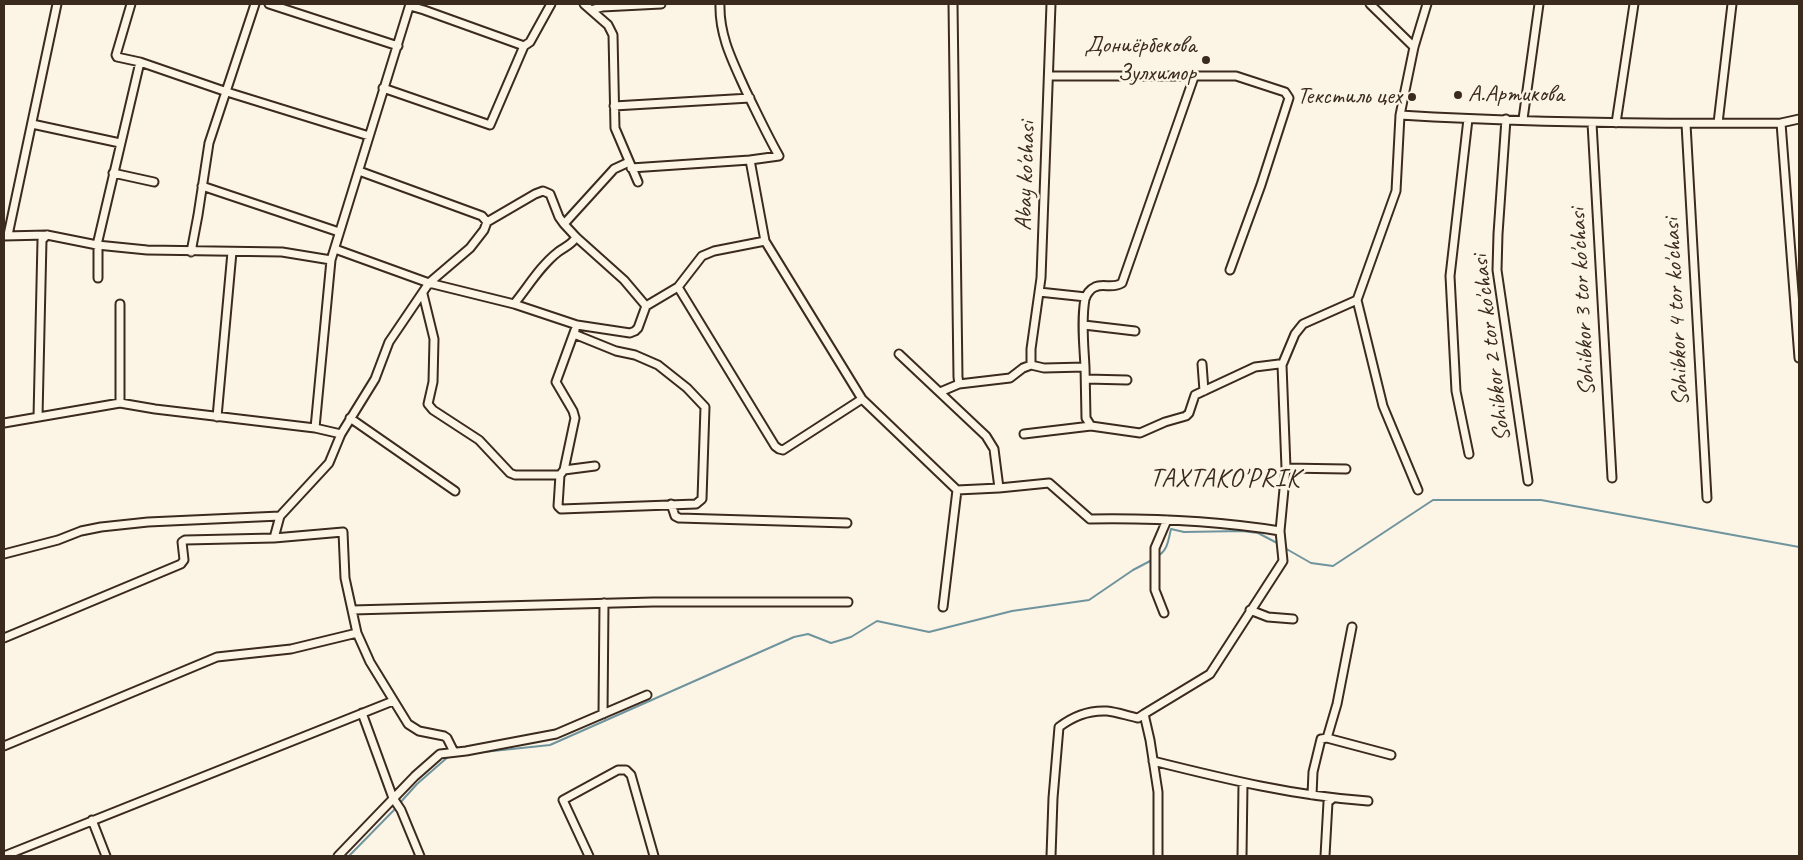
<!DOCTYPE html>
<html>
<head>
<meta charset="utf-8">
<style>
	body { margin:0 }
	#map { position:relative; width:1803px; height:860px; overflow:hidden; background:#fcf5e5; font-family:Caveat,sans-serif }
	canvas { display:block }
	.frame { position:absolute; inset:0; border:5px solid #3b2a1e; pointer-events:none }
</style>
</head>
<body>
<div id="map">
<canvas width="1803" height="860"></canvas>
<div class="frame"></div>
</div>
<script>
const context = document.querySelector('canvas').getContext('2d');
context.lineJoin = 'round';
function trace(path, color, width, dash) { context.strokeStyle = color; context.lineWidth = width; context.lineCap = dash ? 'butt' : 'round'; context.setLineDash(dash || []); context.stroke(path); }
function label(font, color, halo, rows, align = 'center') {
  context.font = font + ' Caveat,sans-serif'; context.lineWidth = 5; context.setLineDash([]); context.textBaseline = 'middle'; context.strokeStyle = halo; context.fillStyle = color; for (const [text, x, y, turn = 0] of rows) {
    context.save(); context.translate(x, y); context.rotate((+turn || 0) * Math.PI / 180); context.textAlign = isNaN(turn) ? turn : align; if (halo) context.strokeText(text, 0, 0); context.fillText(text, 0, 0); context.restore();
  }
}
trace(new Path2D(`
	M1283 547 1311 563 1333 566 1433 500H1541L1799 547
	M1156 557C1168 551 1168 541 1171 529L1184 532 1242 531 1258 533 1279 544
	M474 753 550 745 794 637 808 634 831 643 851 637 877 621 929 632 1012 611 1089 600 1133 570 1152 560
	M399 804 417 784 449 756
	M349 856 396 808`), '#6f949e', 2);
const street = new Path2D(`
	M131 4 116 55 117 57 140 62 227 92 369 136
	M269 4 398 46
	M584 4 608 25 613 35 615 128 638 182
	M720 4C719 36 733 62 746 91 757 113 767 135 779 156L750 160 765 241 862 399 957 490 943 607
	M953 4 958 377 959 384 1010 378 1023 368 1031 365V349L1041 278 1051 4
	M1370 4 1414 47
	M591 10 602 7 661 4
	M524 46 530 42 551 4
	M1049 76H1236L1285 92 1289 98 1261 185 1230 270
	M383 88 490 125 524 46 424 10 410 6
	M614 106 750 98
	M1400 115C1527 123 1654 124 1781 123L1799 119
	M1468 119 1450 276 1456 391 1469 454
	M1506 119 1498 234 1497 270 1528 481
	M1523 119 1539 4
	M1592 123 1612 478
	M1616 123 1634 4
	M1718 123 1732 4
	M1781 123 1799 358
	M32 124 120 143
	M1686 124 1707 498
	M631 168 750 160
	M359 171 482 216 487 222
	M113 173 154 182
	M202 186 339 232
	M564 224 614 169 629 162
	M8 235 57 4
	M4 236 47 235 97 245 147 250 282 252 331 260
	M97 245 140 62
	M335 249 429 283 514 304 577 325 630 333 635 331 638 328 646 306 678 287 702 256 714 251 765 241
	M191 252 198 215 209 143 255 4
	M98 278V245
	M678 287 775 446 779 449 783 450 862 399
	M1039 292 1086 297
	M423 294 434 339 433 382 428 404 433 410 479 440 510 473 515 475H560L564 470 595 466
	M1357 300 1383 406 1418 490
	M120 304V403
	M514 304C528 287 540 266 558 252 564 247 572 245 576 237
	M1084 325 1135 331
	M899 354 986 436 994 449 999 488
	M1202 364 1204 391
	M1031 365 1044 368 1085 367 1086 418 1091 426
	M1085 367C1084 346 1081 321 1085 299 1086 295 1090 289 1095 287 1103 283 1113 289 1122 283L1194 77
	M1086 379 1127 380
	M940 392 959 384
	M38 417 42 240 47 235
	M217 417 232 252
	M350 418 455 491
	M4 423 120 403 155 409 315 428 341 434
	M315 428 331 260 410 4
	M1024 434 1091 426 1140 433 1165 422 1186 416 1189 413 1195 395 1255 367 1279 364 1282 365
	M1286 468 1346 469
	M564 470 575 418 573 411 556 382 575 330
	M560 475 558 506 561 509 696 504 702 499 705 407 687 388 658 365 635 355 616 351 574 334
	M957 490 999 488 1049 483 1090 519C1153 518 1217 521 1280 531
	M671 504 675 516 679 518 847 523
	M274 538 280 516 329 463 341 434 375 379 389 342 429 283 470 248 484 230 487 222 535 194 543 191 550 194 559 217 564 224 576 237 624 280 646 306
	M4 554 58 540 81 531 101 527 148 522 280 516
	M352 610 653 602H848
	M1250 610 1268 617 1293 619
	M1164 613 1155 590V548L1167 520
	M4 638 181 564 184 560 182 542 185 540 274 538 343 532 345 578 357 633 370 662 408 724 419 731 444 736 447 738 454 752
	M362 713 393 798 401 810 420 856
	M603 714 604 603
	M1327 738 1337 704 1352 627
	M4 746 217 657 291 649 357 633
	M1153 761C1225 779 1295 796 1368 801
	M1312 795 1313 772 1321 739 1327 738 1391 755
	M92 820 106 856
	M4 856 393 701
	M338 856 415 776 440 754 466 751 556 734 647 695
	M589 856 563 800 618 770H626L631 775 654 856
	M1051 856 1053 798 1059 727C1072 717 1089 710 1107 711 1117 712 1128 716 1138 718L1144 714
	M1158 856V792L1150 740 1144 714 1210 674 1283 561 1280 531 1286 468 1282 365 1295 334 1303 324 1357 300 1396 191 1400 115 1414 47 1427 4
	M1242 856 1243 784
	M1325 856 1328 802 1332 799`);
trace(street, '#3b2a1e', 11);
trace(street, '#fcf5e5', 7);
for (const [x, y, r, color] of [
	[1206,60,5,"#3b2a1e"],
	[1458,95,5,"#3b2a1e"],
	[1412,97,5,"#3b2a1e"]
]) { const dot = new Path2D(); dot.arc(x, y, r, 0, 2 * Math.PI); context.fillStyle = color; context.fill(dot); trace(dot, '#fcf5e5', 2); }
label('24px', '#3b2a1e', '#fcf5e5', [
	["Дониёрбекова",1196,46],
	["Зулхимор",1196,74],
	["А.Артикова",1468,95,"left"],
	["Текстиль цех",1402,97]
], 'right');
label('24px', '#3b2a1e', '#fcf5e5', [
	["Abay ko'chasi",1026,176,-88],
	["Sohibkor 3 tor ko'chasi",1583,302,-93],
	["Sohibkor 4 tor ko'chasi",1677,312,-93],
	["Sohibkor 2 tor ko'chasi",1492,348,-97]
]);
context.letterSpacing = '1px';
label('26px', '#3b2a1e', '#fcf5e5', [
	["TAXTAKO'PRIK",1225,479]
]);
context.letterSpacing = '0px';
</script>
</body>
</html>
